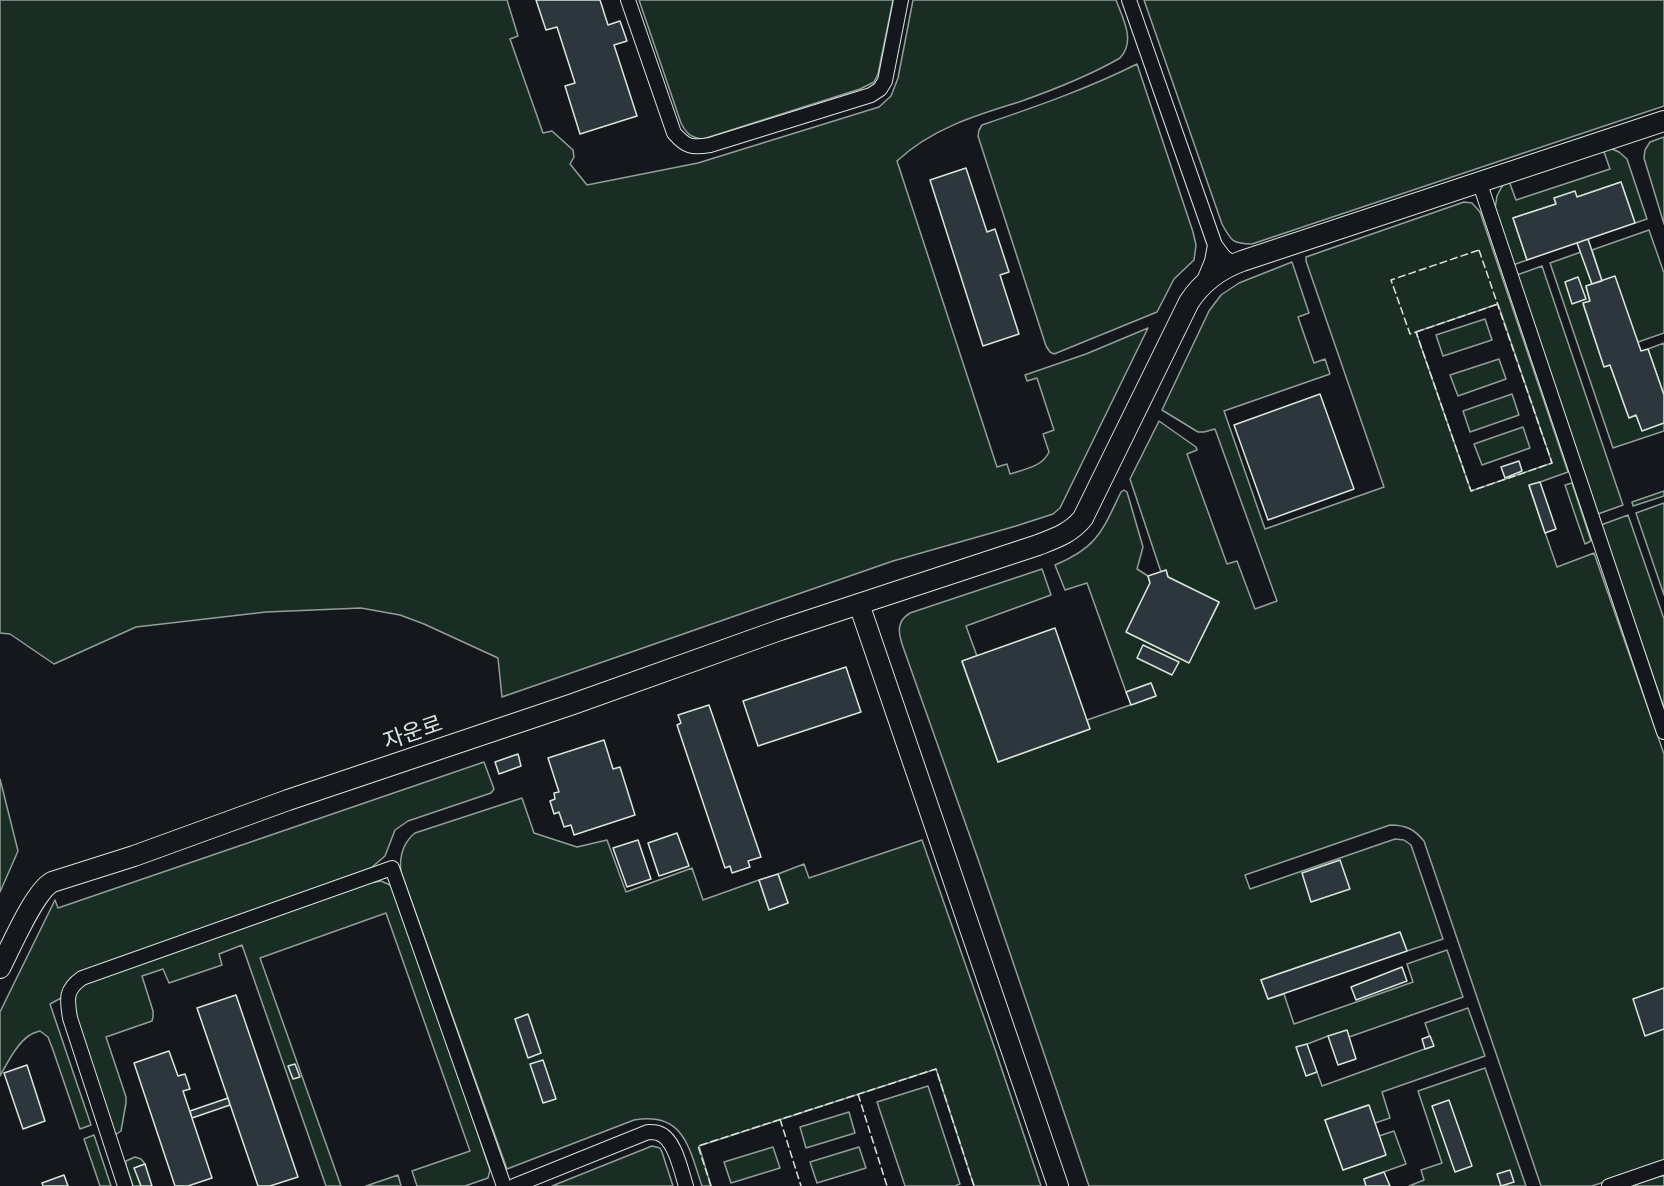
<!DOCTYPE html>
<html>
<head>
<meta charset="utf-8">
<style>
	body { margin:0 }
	canvas { display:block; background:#14181c }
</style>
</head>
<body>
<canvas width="1664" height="1186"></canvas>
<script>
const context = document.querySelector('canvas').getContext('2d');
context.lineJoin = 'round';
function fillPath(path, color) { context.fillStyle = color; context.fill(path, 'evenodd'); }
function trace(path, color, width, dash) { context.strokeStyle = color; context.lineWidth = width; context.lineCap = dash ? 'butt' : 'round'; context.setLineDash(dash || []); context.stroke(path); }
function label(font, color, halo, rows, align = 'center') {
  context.font = font + ' Mulish,"Noto Sans KR",sans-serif'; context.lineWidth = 4.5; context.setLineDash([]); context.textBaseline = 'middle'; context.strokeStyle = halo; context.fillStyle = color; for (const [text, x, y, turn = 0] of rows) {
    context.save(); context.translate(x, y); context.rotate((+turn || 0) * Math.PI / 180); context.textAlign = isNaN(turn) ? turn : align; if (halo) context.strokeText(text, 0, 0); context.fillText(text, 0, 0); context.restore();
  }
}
const green = new Path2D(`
	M0 0H507L518 36 510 39 543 133 552 131 573 150 574 157 570 164 587 185 698 163 879 107 891 96 898 78 913 0H1116C1123 19 1136 41 1120 58 1089 76 1053 90 1019 102 976 115 931 129 897 161L997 467 1007 464 1010 474C1025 469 1042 467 1049 452L1043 434 1054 430 1037 378 1027 381 1025 375 1086 354 1148 328 1060 508 1053 514 1016 526 893 561 502 697 498 658 424 624 400 615 361 608 266 612 136 627 54 664 10 634 0 633Z
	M639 0H893L878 74 874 82 860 89 703 139C691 138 686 133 681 123Z
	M1144 0H1664V106L1252 244C1233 244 1231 241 1222 224Z
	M1137 64 1193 232 1196 245 1194 260 1174 279 1157 312 1054 354 1050 352 1046 346 978 136 979 130 982 125C1035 107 1087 89 1137 64Z
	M1664 137V224L1644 158 1645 150 1650 142Z
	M1610 148 1619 152 1627 159 1647 219 1635 223 1621 182 1577 197 1554 198 1556 204 1513 218 1527 260 1513 265 1495 209 1497 196 1501 188 1506 181H1509L1516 200 1610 169 1603 149Z
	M1464 202 1472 203 1480 212 1568 472 1529 486 1557 567 1594 553 1664 754V1162L1592 1186H1541L1424 841C1414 829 1406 825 1390 825L1245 875 1250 889 1395 839 1404 840 1411 845 1443 939 1407 951 1400 932 1261 980 1268 999 1284 994 1294 1024 1413 982 1407 964 1447 950 1463 997 1349 1037 1328 1036 1297 1048 1317 1072 1322 1086 1433 1046 1425 1023 1468 1008 1485 1056 1382 1092 1390 1118 1375 1123 1368 1105 1325 1120 1343 1170 1385 1155 1379 1136 1394 1131 1406 1164 1364 1179 1366 1186H1089L978 859 902 644C898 631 897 621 910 613L1042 569 1051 595 966 626 977 656 962 662 998 762 1090 729 1087 720 1156 696 1151 683 1126 692 1087 583 1065 590 1055 565C1098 547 1102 531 1121 492L1124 490 1127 492 1143 547 1137 569 1148 576 1150 583 1126 632 1189 662 1219 603 1168 577 1166 570 1161 572 1130 479 1159 421 1196 447 1197 450 1187 454 1227 564 1237 561 1255 609 1277 601 1215 429 1204 432H1198L1162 410 1209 311 1221 295 1239 283 1292 262 1309 313 1298 317 1314 363 1325 359 1330 374 1224 411 1265 529 1384 487 1306 261V257ZM1498 304 1552 463 1471 491 1416 332Z
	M1649 230 1664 273V333L1638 342 1602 281 1592 250Z
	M1581 252 1592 284 1586 287 1590 301 1583 304 1604 366 1610 365 1629 418 1636 415 1642 430 1664 423V431L1613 448 1550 263Z
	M1542 266 1623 505 1598 514 1517 275Z
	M1485 319 1492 340 1443 356 1436 335Z
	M1664 343V395L1648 349Z
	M1499 359 1506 379 1458 396 1450 375Z
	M1512 394 1519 415 1470 432 1463 411Z
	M1523 427 1530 448 1482 465 1474 444Z
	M1572 483 1591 541 1585 544 1565 485Z
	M1664 491V496L1633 506 1632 502Z
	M1664 503V595L1636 513Z
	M1628 515 1664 619V708L1601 525Z
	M484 762 494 789 491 793 408 821 395 830 385 856 371 868 80 973 63 997 50 1004 91 1125 80 1129 53 1050 48 1037 40 1031C37 1032 33 1033 30 1035 18 1042 7 1063 0 1076V1012L55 900 58 908Z
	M0 779 18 851 0 892Z
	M522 798 534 833 577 847 607 840 626 892 692 868 703 900 759 880 769 909 788 903 778 874 804 864 809 878 922 840 995 1049 1041 1186H974L936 1069 699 1146 711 1186H702C689 1148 684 1111 634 1120L507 1169 401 872C399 856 403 843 415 833Z
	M381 881 390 885 396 890 490 1170 488 1178 465 1186H417L412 1171 470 1151 386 913 260 958 341 1186H326L242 945 219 954 222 965 169 983 163 969 142 976 153 1011V1017L152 1021 106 1037 126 1097V1103L121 1131 115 1135 73 1018 75 987 370 883Z
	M1485 1068 1526 1186H1409L1424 1180 1421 1170 1442 1163 1418 1091Z
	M928 1086 960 1184 955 1186H905L877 1102Z
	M849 1112 855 1133 806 1148 800 1127Z
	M94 1135 111 1186H100L84 1139Z
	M652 1146 660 1148 662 1152 673 1186H552Z
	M773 1147 780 1168 731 1183 724 1162Z
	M859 1147 866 1168 817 1183 810 1162Z
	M135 1157 141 1159 145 1164 135 1168 141 1186H133L126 1165V1161Z
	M398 1175 401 1186H366Z
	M1664 1175V1186H1631Z`);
fillPath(green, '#1a2d24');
trace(green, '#939e99', 1.5);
const building = new Path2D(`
	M536 0H600L608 25 620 21 627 41 614 45 637 116 580 134 565 86 575 83 557 27 546 30Z
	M966 168 987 232 995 229 1009 272 1000 275 1019 334 983 346 930 180Z
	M1621 182 1635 223 1527 260 1513 218 1556 204 1554 198 1575 191 1577 197Z
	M1588 239 1602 281 1592 284 1577 243Z
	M1615 276 1641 351 1648 349 1664 395V423L1642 431 1636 415 1629 418 1610 365 1604 367 1583 303 1590 301 1586 286Z
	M1578 277 1586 299 1572 304 1565 282Z
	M1320 394 1354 489 1268 520 1234 425Z
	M1519 461 1522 471 1505 478 1501 467Z
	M1540 482 1556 529 1545 533 1529 485Z
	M1166 570 1168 577 1219 602 1189 663 1126 632 1150 583 1148 576Z
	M1055 628 1090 729 998 762 962 661Z
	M1143 645 1179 662 1172 675 1137 658Z
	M846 667 861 712 758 746 743 701Z
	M1151 683 1156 696 1131 705 1126 692Z
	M709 705 761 857 748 861 750 867 732 873 730 866 725 868 677 725 681 723 678 715Z
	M604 740 613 769 620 767 635 815 574 835 571 825 564 827 559 812 554 814 550 801 555 799 554 793 559 792 548 758Z
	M518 754 521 766 499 774 495 762Z
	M677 833 689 866 659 876 648 843Z
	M638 840 651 879 627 887 613 848Z
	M1340 860 1350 889 1311 902 1302 873Z
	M778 874 788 903 769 910 759 880Z
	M1400 932 1407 951 1268 999 1261 980Z
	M1402 967 1407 981 1356 1000 1351 987Z
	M1664 988V1029L1645 1036 1633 999Z
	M236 995 298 1177 270 1186H258L197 1008Z
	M528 1014 541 1053 528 1058 515 1019Z
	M1347 1030 1356 1059 1338 1065 1328 1036Z
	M1430 1036 1434 1046 1425 1049 1422 1039Z
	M1307 1044 1317 1072 1306 1076 1296 1047Z
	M169 1051 178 1076 185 1074 190 1089 183 1091 212 1178 188 1186H175L134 1063Z
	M543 1060 556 1099 543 1103 530 1064Z
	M295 1064 300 1077 293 1079 288 1066Z
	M27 1065 45 1121 23 1129 4 1073Z
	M228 1098 230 1105 192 1118 190 1111Z
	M1449 1100 1472 1166 1455 1172 1432 1106Z
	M1369 1105 1386 1155 1343 1170 1325 1120Z
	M145 1164 152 1186H141L134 1168Z
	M1510 1170 1514 1182 1501 1186 1497 1174Z
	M1384 1172 1390 1186H1366L1364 1179Z
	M64 1175 68 1186H43L42 1183Z`);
fillPath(building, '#2c363c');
trace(building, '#d8e6dc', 1.5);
const street = new Path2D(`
	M628 0 674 133C686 147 692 148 710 145L871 95 880 89 885 81 901 0
	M1129 0 1215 245 1224 257 1234 264
	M1479 181 1664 732
	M1203 283 1212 261 1215 245
	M125 1186 70 1018C67 999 65 990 82 978L392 868 504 1186
	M514 1186 648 1132C652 1132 655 1132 658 1133 675 1138 681 1171 686 1186
	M1609 1186 1664 1167`);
const secondary = new Path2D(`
	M859 604 1058 1186
	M0 968C11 947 34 892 52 882L134 856 288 800 573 704 780 630 1038 545C1056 538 1071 533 1083 518L1189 302C1202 282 1220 269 1242 261L1664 121`);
trace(street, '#d8e6dc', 16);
trace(secondary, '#d8e6dc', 22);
trace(street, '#14181c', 14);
trace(secondary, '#14181c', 20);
trace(new Path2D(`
	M1479 250 1552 463 1471 491 1416 332 1410 334 1391 280Z
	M1416 332 1498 304
	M858 1094 887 1186
	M780 1119 801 1186
	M711 1186 698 1146 936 1069 974 1186`), '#d8e6dc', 1.5, [8, 3]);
label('22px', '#d8e6dc', '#14181c', [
	["자운로",413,733,-19]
]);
</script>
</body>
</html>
